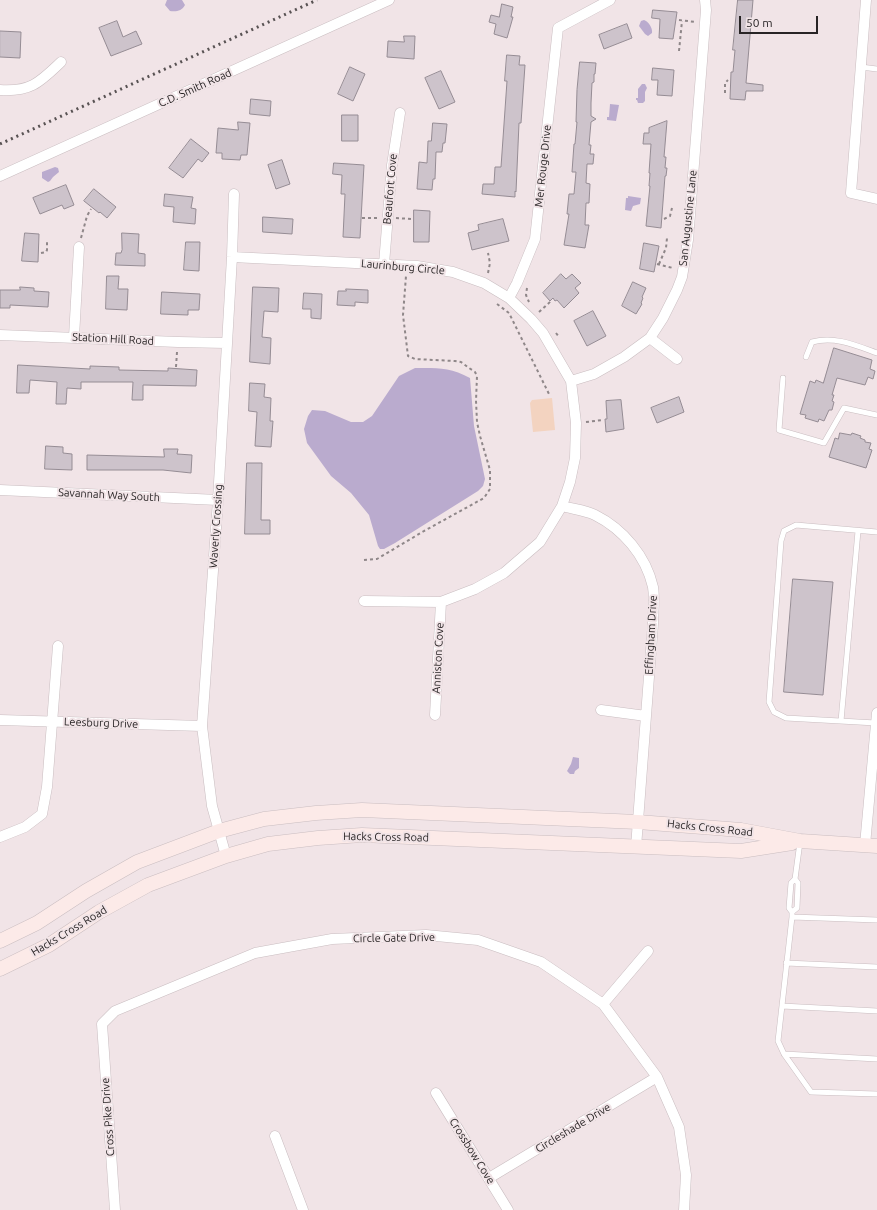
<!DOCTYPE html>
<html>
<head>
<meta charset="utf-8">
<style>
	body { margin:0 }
	#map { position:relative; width:877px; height:1210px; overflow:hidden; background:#f1e4e7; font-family:Ubuntu,sans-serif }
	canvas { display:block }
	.scale { position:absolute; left:739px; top:16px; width:79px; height:18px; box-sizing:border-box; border:2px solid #282425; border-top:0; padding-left:5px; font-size:12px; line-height:14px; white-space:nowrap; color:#282425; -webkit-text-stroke:3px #f1e4e7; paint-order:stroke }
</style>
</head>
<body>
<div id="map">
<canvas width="877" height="1210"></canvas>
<div class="scale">50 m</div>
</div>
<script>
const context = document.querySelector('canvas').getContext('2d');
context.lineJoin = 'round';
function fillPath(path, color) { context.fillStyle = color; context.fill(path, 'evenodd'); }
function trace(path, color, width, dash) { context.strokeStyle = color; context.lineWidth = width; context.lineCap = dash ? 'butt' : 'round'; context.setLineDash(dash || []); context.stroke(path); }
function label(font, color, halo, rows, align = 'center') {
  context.font = font + ' Ubuntu,sans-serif'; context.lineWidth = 4; context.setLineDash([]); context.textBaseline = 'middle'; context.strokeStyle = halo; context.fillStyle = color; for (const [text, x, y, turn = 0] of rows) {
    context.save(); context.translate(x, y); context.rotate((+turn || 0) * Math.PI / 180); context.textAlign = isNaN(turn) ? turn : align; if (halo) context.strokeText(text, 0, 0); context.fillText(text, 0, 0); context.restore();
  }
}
fillPath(new Path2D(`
	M552 398 555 430 533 432 530 403 532 400Z`), '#f3d3c0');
fillPath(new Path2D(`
	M167 0H182L185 5C182 11 176 12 170 11L165 5Z
	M644 20C648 21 653 28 652 33L648 36 645 34 639 26 641 21Z
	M642 84H645L647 88 645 92V101L643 103H638L637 100H636V98H638V89Z
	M610 104 619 105 616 121 607 120V117H609Z
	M55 167 58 168 59 172 53 177 50 181 48 182 42 178V172Z
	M628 196 641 198 640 204 633 206 631 211 625 210 626 198H628Z
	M415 368C437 368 450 367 470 378L474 426 485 479 483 486 478 491 395 543 384 549H380L378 546 369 515 351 493 331 476 307 443 304 429 308 416 312 410 325 411 351 422H363L372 416 399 376Z
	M573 757 579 758V768L575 771 574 774H570L567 771 571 764Z`), '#baabce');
const building = new Path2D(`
	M738 0H753L746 83 763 85V91H746L745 100 730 99 731 72H733L735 50H733Z
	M502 4 513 7 511 17H513L507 38 494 34 496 24 489 22 491 15 499 17Z
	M653 10 677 12 673 39 659 38 660 19 652 18Z
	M117 21 123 37 136 31 142 44 111 56 99 28Z
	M627 24 632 38 604 49 599 35Z
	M0 31 21 32 20 58 0 57Z
	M404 36H415L414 59 387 57 388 41 404 42Z
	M507 55 520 56 519 65H525L521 123H519L516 192 515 191V197L482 194 483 184H494L495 167H501L507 81H505Z
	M580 62 596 63 595 74H594V82L592 83 591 103V116L596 119 591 122 589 145H591L590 154H594L593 164H587L586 183 590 184 589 203H586L585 225H589L585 248 564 245 569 214H567L569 194H574L576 172H572L574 144H575L577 122H576L577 90Z
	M350 67 365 74 353 101 338 94Z
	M653 68 674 70 672 96 657 95 658 80H652Z
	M441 71 455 102 439 109 425 78Z
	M251 99 271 101 270 116 250 114Z
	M342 115H358V141H342Z
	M667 121 664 157H666L665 168H667L666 176H665L661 228 646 226 650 186H649L650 173H649L651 144H643L644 133H649V128Z
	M238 122 250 123 247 155H241L240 160 222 159V153H216L218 128 238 130Z
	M433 123 447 124 445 143H443L442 152H436L435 179H433L432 190 417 189 419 162 427 163 428 141H431Z
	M191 139 209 153 202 162 198 159 183 178 169 168Z
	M282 160 290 184 276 189 268 165Z
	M334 163 364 165 360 238 343 237 345 194H341L342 175 333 174Z
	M66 185 74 205 64 209 62 205 40 214 33 198Z
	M94 189 116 207 107 218 100 212 99 213 84 201Z
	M165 194 193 197 191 208 196 209 195 224 173 222 174 207 164 206Z
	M414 210 430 211 429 242H414Z
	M263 217 293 219 292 234 263 232Z
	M503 219 509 241 472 250 468 233 479 230 478 225Z
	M25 233 39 234 38 262 22 261Z
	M122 233 139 234 138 253 145 254V266L115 265 116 253H121L122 250Z
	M186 242H200L199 271 184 270Z
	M644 243 659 246 654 272 640 269Z
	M561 274 566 279 572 274 581 283 575 288 579 293 564 308 557 300 555 301 553 298 550 301 543 293Z
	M107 276H119L118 289H128L127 310 106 309Z
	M633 282 646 288 642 297 643 298 641 303 642 304 636 314 622 306Z
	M20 287 34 288V291L49 292 48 307 10 305V308H0V290H20Z
	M253 287 279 288 278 312 264 311 262 337 271 338 270 364 250 362Z
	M346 289 368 290V303L355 302V306L337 305 338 291H346Z
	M162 292 200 294 199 310H188V315L161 314Z
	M304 293 322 294 321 319 311 318V309H303Z
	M593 311 606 336 587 346 574 321Z
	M834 348 872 360 870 369 875 371 873 379 868 377 865 385 837 378 832 395H834L832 401 834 402 832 410H829L824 421 819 419 818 422 805 418 806 415 800 414 810 381 815 383 816 380 823 383Z
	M18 365 90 369V366L119 367V370L168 371V368L197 370 196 386 143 385V400H132L133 382H81V389L67 388 66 404H56L57 382 30 380 29 393H17Z
	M250 383 265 384 264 397 271 398 270 421H273L271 447 255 446 257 412 249 411Z
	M679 397 684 412 657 423 651 408Z
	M621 400 624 429 606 432 605 419H607L606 401Z
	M840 433 851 435 852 433 861 436 860 438 865 440V442L871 443 869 449 872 450 866 468 829 457 835 438 838 439Z
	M46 446 63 447V453L72 454V470L45 469Z
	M164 449H178L177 454 192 455 191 473 163 470H87V455L164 457Z
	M247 463H262L261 520H270V534H245Z
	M793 579 833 582 823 695 784 692Z`);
fillPath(building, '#cdc3cb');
trace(building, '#958c94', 1);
const service = new Path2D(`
	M861 67 877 69
	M806 357 812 342C835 336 855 345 877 353
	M783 378 779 430 824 443 844 408 877 415
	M841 721 858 531
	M876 723 786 718 774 712 769 702 781 541 784 531 796 525 877 532
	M795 879 791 883 789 908 792 912V917L778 1041 784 1054 811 1092 877 1094
	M792 912 797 908 798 883 795 879 800 842
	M792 917 877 920
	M786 963 877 967
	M782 1006 877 1011
	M784 1054 877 1059`);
const minor = new Path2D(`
	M866 0 851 193 877 199
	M0 90C31 92 40 82 61 62
	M0 176 389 0
	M232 257 417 266 453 272 484 283 509 298 531 319 543 333 571 381 576 423 575 458 570 482 562 506 540 542 504 573 475 589 441 602 364 601
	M384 264 392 165 400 113
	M509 298 517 283 535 239 558 28 610 0
	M0 335 178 342 226 343
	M74 337 79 247
	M650 338 677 359
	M571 381 594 374 624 357 650 338 663 318 677 290 682 277 688 240 706 10 705 0
	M0 490 218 500
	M562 506C572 509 585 510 595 515 623 529 646 556 653 587 655 599 653 613 653 624L636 847
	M601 710 646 716
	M435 715 441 602
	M0 720 202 726
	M0 837 25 827 42 814 47 787 58 646
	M865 845 877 713
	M226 856 212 806 202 726 218 500 232 257 234 194
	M603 1004 648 951
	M436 1093 508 1210
	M275 1136 303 1210
	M489 1178 657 1077
	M115 1210 102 1024 115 1011 255 953 332 939 426 935 478 940 541 962 603 1004 657 1077 679 1127 686 1175 684 1210`);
const secondary = new Path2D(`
	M0 941 37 923 86 891 137 862 219 831 264 819 316 813 362 810 638 822 741 830 800 841 877 846
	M0 969 49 945 99 912 148 885 226 856 268 844 318 838 362 835 741 851 792 843`);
trace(service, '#c9bdc0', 6);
trace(minor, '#c9bdc0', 11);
trace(secondary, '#c9bdc0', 15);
trace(new Path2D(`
	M679 20 695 22
	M679 51 682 21
	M725 93V83L728 80
	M362 218H379
	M396 218 411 219
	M664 219 670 216 672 208
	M81 238 87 216 91 209
	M41 253 46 252 47 250V240
	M657 264 673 268
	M659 264 666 248 667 238
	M488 273 490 263 488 253
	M527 288 526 295 529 302
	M497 304 509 313 549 394
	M539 312 551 301
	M556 333 559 337
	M176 367 177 352
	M586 422 603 420
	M364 560 377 559 424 531 484 498 490 489V470L480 436 477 422 476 401 477 376 475 372 469 368 461 362 455 361 415 359 408 356 403 315 406 276`), '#8f8789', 2, [3, 3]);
trace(service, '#fff', 5);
trace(minor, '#fff', 10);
trace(secondary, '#fceae8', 14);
trace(new Path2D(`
	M0 144 317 0`), '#585253', 3, [2, 4]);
label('11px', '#282425', '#f1e4e7', [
	["C.D. Smith Road",195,88,-24],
	["Mer Rouge Drive",543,166,-84],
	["Beaufort Cove",390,189,-85],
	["San Augustine Lane",688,218,-84],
	["Laurinburg Circle",403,267,5],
	["Station Hill Road",113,339,3],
	["Savannah Way South",109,495,3],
	["Waverly Crossing",216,526,-86],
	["Effingham Drive",651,635,-87],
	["Anniston Cove",438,658,-87],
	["Leesburg Drive",101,723,2],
	["Hacks Cross Road",710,828,6],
	["Hacks Cross Road",386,837,1],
	["Hacks Cross Road",69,931,-31],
	["Circle Gate Drive",394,938,-1],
	["Cross Pike Drive",108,1117,-94],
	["Circleshade Drive",573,1128,-31],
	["Crossbow Cove",472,1151,58]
]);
</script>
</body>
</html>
